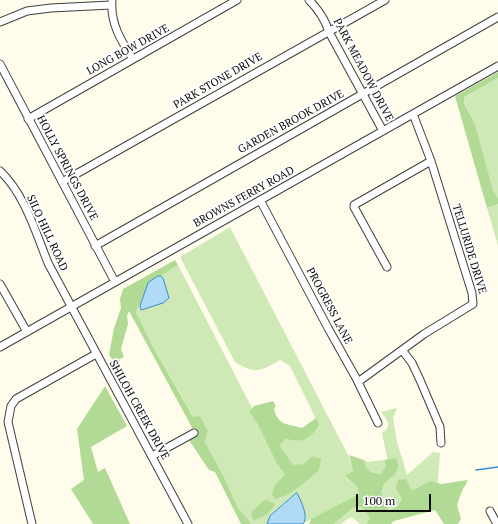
<!DOCTYPE html>
<html>
<head>
<meta charset="utf-8">
<style>
	body { margin:0 }
	#map { position:relative; width:498px; height:524px; overflow:hidden; background:#fffceb; font-family:"PT Serif",serif }
	canvas { display:block }
	.scale { position:absolute; left:356px; top:494px; width:75px; height:18px; box-sizing:border-box; border:2px solid #0c0c0c; border-top:0; padding-left:5px; font-size:12px; line-height:14px; white-space:nowrap; color:#0c0c0c; -webkit-text-stroke:3px #fff; paint-order:stroke }
</style>
</head>
<body>
<div id="map">
<canvas width="498" height="524"></canvas>
<div class="scale">100 m</div>
</div>
<script>
const context = document.querySelector('canvas').getContext('2d');
context.lineJoin = 'round';
function fillPath(path, color) { context.fillStyle = color; context.fill(path, 'evenodd'); }
function trace(path, color, width, dash) { context.strokeStyle = color; context.lineWidth = width; context.lineCap = dash ? 'butt' : 'round'; context.setLineDash(dash || []); context.stroke(path); }
function label(font, color, halo, rows, align = 'center') {
  context.font = font + ' "PT Serif",serif'; context.lineWidth = 4; context.setLineDash([]); context.textBaseline = 'middle'; context.strokeStyle = halo; context.fillStyle = color; for (const [text, x, y, turn = 0] of rows) {
    context.save(); context.translate(x, y); context.rotate((+turn || 0) * Math.PI / 180); context.textAlign = isNaN(turn) ? turn : align; if (halo) context.strokeText(text, 0, 0); context.fillText(text, 0, 0); context.restore();
  }
}
fillPath(new Path2D(`
	M498 78V198L493 190 475 124 464 102V97Z
	M498 204V246L487 208Z
	M230 227 348 455 353 471 345 477 357 487 359 494 304 523C308 514 300 504 298 496L295 494C286 504 270 511 267 524H251L248 519 238 508 224 477 205 442 208 431 200 416 194 418 152 345 136 312 140 306 141 310 161 276H158L178 265 252 408 249 411 258 425 277 464 285 474 275 485 280 499 319 470 312 456 303 464 293 466 280 446 285 437C301 445 310 439 319 425L290 366 280 360C260 371 256 375 235 362L180 257Z
	M397 408 393 418 397 442 407 475 433 452 440 453 437 491 388 510C382 499 377 485 391 477L382 433C393 426 387 420 381 412Z
	M364 460 368 462 384 460 386 467 380 474 370 472 365 465Z
	M362 507 370 519 366 524H358L359 523 352 517 346 520 341 524H334L353 508Z`), '#cee9b5');
fillPath(new Path2D(`
	M498 72V78L464 97V103L475 124 493 190 498 198V204L487 208 455 96Z
	M175 260 178 265 148 283 141 303 136 312 152 345 193 417 200 416 208 431 205 442 224 477 238 508 248 519 251 524H241L215 472 209 470 189 440 196 435 129 311 127 316 128 324 121 349 124 357 114 362 109 355 114 328 121 308 120 299 123 289Z
	M105 386 127 426 91 447 98 472 105 468 130 524H93L71 489 84 480 77 429Z
	M273 401 276 406 274 409C279 427 287 423 302 428L316 418 319 425C310 440 301 444 285 438L280 446 293 465 303 464 312 456 321 459 319 470C309 479 288 498 275 499L272 494 275 485 285 474 277 464 258 425 249 411 254 406Z
	M349 455 364 460 365 465 370 472 380 474 386 467 384 460 397 458 398 467 395 475C378 484 379 495 389 510L398 506 402 499 396 489 398 480 406 479 412 491 430 481 441 484 468 480 462 491 457 505 461 519 458 524H444L435 510 394 521 391 524H366L370 519 362 507 353 508 334 524H309L311 519 359 494 357 487 345 476 353 471Z
	M267 500 275 504C269 513 265 517 254 520L251 515 252 511C258 507 260 502 267 500Z`), '#b1da94');
const water = new Path2D(`
	M158 276H161L163 278 169 298 163 303 141 310 140 306 148 283Z
	M297 493C301 501 309 517 303 524H267L270 516Z`);
fillPath(water, '#b0daf6');
trace(water, '#368dce', 1);
trace(new Path2D(`
	M476 470 498 467`), '#368dce', 1.5);
const minor = new Path2D(`
	M112 0C110 23 121 41 133 59
	M309 0C318 9 325 19 329 32L383 131
	M0 22 27 11 51 8 111 5
	M0 64 115 282
	M28 119 237 0
	M0 171C24 193 36 233 48 263L188 524
	M62 182 385 0
	M260 200 328 328 356 378 378 423
	M95 246 498 17
	M387 267 354 207V205L431 161
	M0 284 27 332
	M0 347 498 66
	M402 350 412 363 420 380 440 427 441 443
	M358 382 424 334 473 304 472 293 431 161 413 114
	M152 456 194 433
	M490 511 497 524
	M32 524 8 422 11 406 16 399 96 354`);
trace(minor, '#3f3f3f', 9);
trace(minor, '#fff', 7);
label('11px', '#0c0c0c', '#fff', [
	["LONG BOW DRIVE",128,50,-29],
	["PARK MEADOW DRIVE",363,70,62],
	["PARK STONE DRIVE",218,81,-30],
	["GARDEN BROOK DRIVE",291,122,-29],
	["HOLLY SPRINGS DRIVE",67,168,62],
	["BROWNS FERRY ROAD",244,197,-29],
	["SILO HILL ROAD",47,233,65],
	["TELLURIDE DRIVE",469,249,73],
	["PROGRESS LANE",329,306,62],
	["SHILOH CREEK DRIVE",139,410,61]
]);
</script>
</body>
</html>
